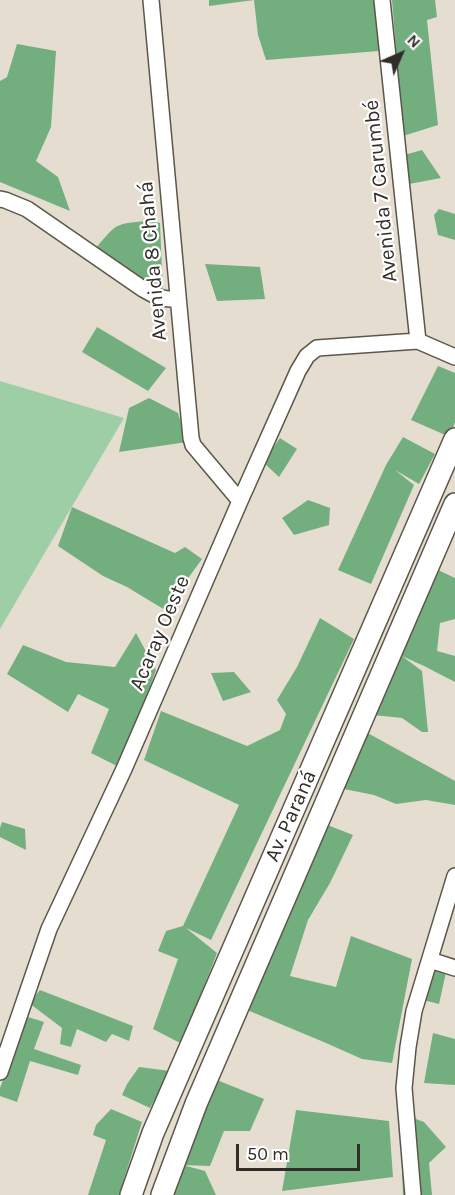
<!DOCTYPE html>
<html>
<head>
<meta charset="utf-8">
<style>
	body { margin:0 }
	#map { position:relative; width:455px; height:1195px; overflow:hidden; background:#e5ded0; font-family:Karla,sans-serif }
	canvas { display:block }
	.north { position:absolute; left:371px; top:24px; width:60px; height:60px; -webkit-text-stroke:4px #fff; paint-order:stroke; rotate:45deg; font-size:16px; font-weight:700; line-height:24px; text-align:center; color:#312e29 }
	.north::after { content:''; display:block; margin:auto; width:21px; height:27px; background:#312e29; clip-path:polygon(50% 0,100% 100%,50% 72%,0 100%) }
	.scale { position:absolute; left:236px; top:1144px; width:124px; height:27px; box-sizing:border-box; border:3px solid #312e29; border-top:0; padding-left:8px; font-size:18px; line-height:21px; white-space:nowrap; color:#312e29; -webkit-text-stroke:4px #fff; paint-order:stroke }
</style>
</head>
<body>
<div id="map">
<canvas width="455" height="1195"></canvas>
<div class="north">N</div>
<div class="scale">50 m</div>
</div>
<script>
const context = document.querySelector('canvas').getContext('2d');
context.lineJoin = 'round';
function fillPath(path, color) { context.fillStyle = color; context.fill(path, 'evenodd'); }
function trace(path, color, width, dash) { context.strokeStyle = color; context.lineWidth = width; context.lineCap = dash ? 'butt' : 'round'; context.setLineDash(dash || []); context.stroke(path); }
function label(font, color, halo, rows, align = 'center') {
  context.font = font + ' Karla,sans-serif'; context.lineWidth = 4.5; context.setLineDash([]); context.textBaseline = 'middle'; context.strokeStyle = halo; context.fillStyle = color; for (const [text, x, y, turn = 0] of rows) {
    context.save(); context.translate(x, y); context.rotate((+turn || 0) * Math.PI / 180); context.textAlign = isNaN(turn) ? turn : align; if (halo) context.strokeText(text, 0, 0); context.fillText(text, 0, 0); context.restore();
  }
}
fillPath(new Path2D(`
	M0 381 124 418 0 629Z`), '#9ecea6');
fillPath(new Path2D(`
	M209 0H380L379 51 266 60 258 35 254 0 209 6Z
	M392 0H435L437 17 427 20 438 125 403 136Z
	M17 44 56 51 51 127 36 161 58 177 70 211 0 182V81L7 77Z
	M422 150 441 178 409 184 404 155Z
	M439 209 455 214V240L438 235 434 215Z
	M146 221 160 223 163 294 96 248C117 223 115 224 146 221Z
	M205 264 260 267 265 299 217 301Z
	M97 327 166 368 148 391 82 352Z
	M438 366 455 373V422L450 437 411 420Z
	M149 398 178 413 187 442 119 452 129 408Z
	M403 437 435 454 419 484 395 470 414 485 371 584 338 570 386 465Z
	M280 438 297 449 279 477 263 462Z
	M308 500 330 508 329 525 294 535 282 518Z
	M72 507 175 553 185 547 202 559 165 610 127 587 103 576 58 546Z
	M438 570 455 578V619L440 623 437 651 455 656V682L424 666 402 656 422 671 428 732H422L402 718 373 715 394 652Z
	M320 618 354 639 211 940 186 928 217 953 182 1044 153 1029 178 959 158 951 166 931 183 926 239 805 144 760 161 711 247 746 280 730 286 714 277 700 297 667Z
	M136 633 156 670 121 768 91 753 109 709 78 694 68 712 7 674 23 645 66 662 115 667Z
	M234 672 251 692 223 701 211 673Z
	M364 731 455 781V805L426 800 396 804 374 795 339 788Z
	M2 822 25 829 26 850 0 837V828Z
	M320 822 353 835 330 883 308 920 290 976 336 987 351 936 412 959 392 1063 362 1059 326 1043 240 1007Z
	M435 960 447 968 439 1004 419 999Z
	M40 990 133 1026 129 1041 112 1034 106 1042 77 1029 71 1047 60 1044 62 1028 29 1003Z
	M28 1017 44 1022 34 1049 81 1065 78 1075 30 1061 17 1102 0 1096V1088Z
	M433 1033 455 1039V1085L424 1083Z
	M139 1067 170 1071 150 1108 122 1095 127 1084Z
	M212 1078 264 1099 250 1131H224L210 1166 183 1165 205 1171 216 1195H173Z
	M111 1109 142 1122 119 1195H88L106 1140 93 1135 96 1125Z
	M296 1110 389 1121 393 1177 282 1191Z
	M400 1113 424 1122 446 1147 429 1163 432 1195H403Z`), '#73af7e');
const street = new Path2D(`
	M151 0 191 438 193 445 198 451 240 501
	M382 0 418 341
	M0 199 5 200 27 209 143 289C157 297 162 300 178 299
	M430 960 455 968
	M0 1072 49 929 124 769 240 501 298 371 307 356 317 348 418 341 455 357
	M413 1195 404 1088 408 1047 414 1011 455 876`);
const secondary = new Path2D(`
	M131 1195 153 1133 455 439
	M162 1195 196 1104 455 504`);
trace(street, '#5c564a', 18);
trace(secondary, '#5c564a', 24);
trace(street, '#fff', 15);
trace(secondary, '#fff', 21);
label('21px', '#312e29', '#fff', [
	["Avenida 7 Carumbé",381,191,-96],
	["Avenida 8 Chahá",153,261,-95],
	["Acaray Oeste",160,633,-67],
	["Av. Paraná",291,816,-66]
]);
</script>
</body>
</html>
